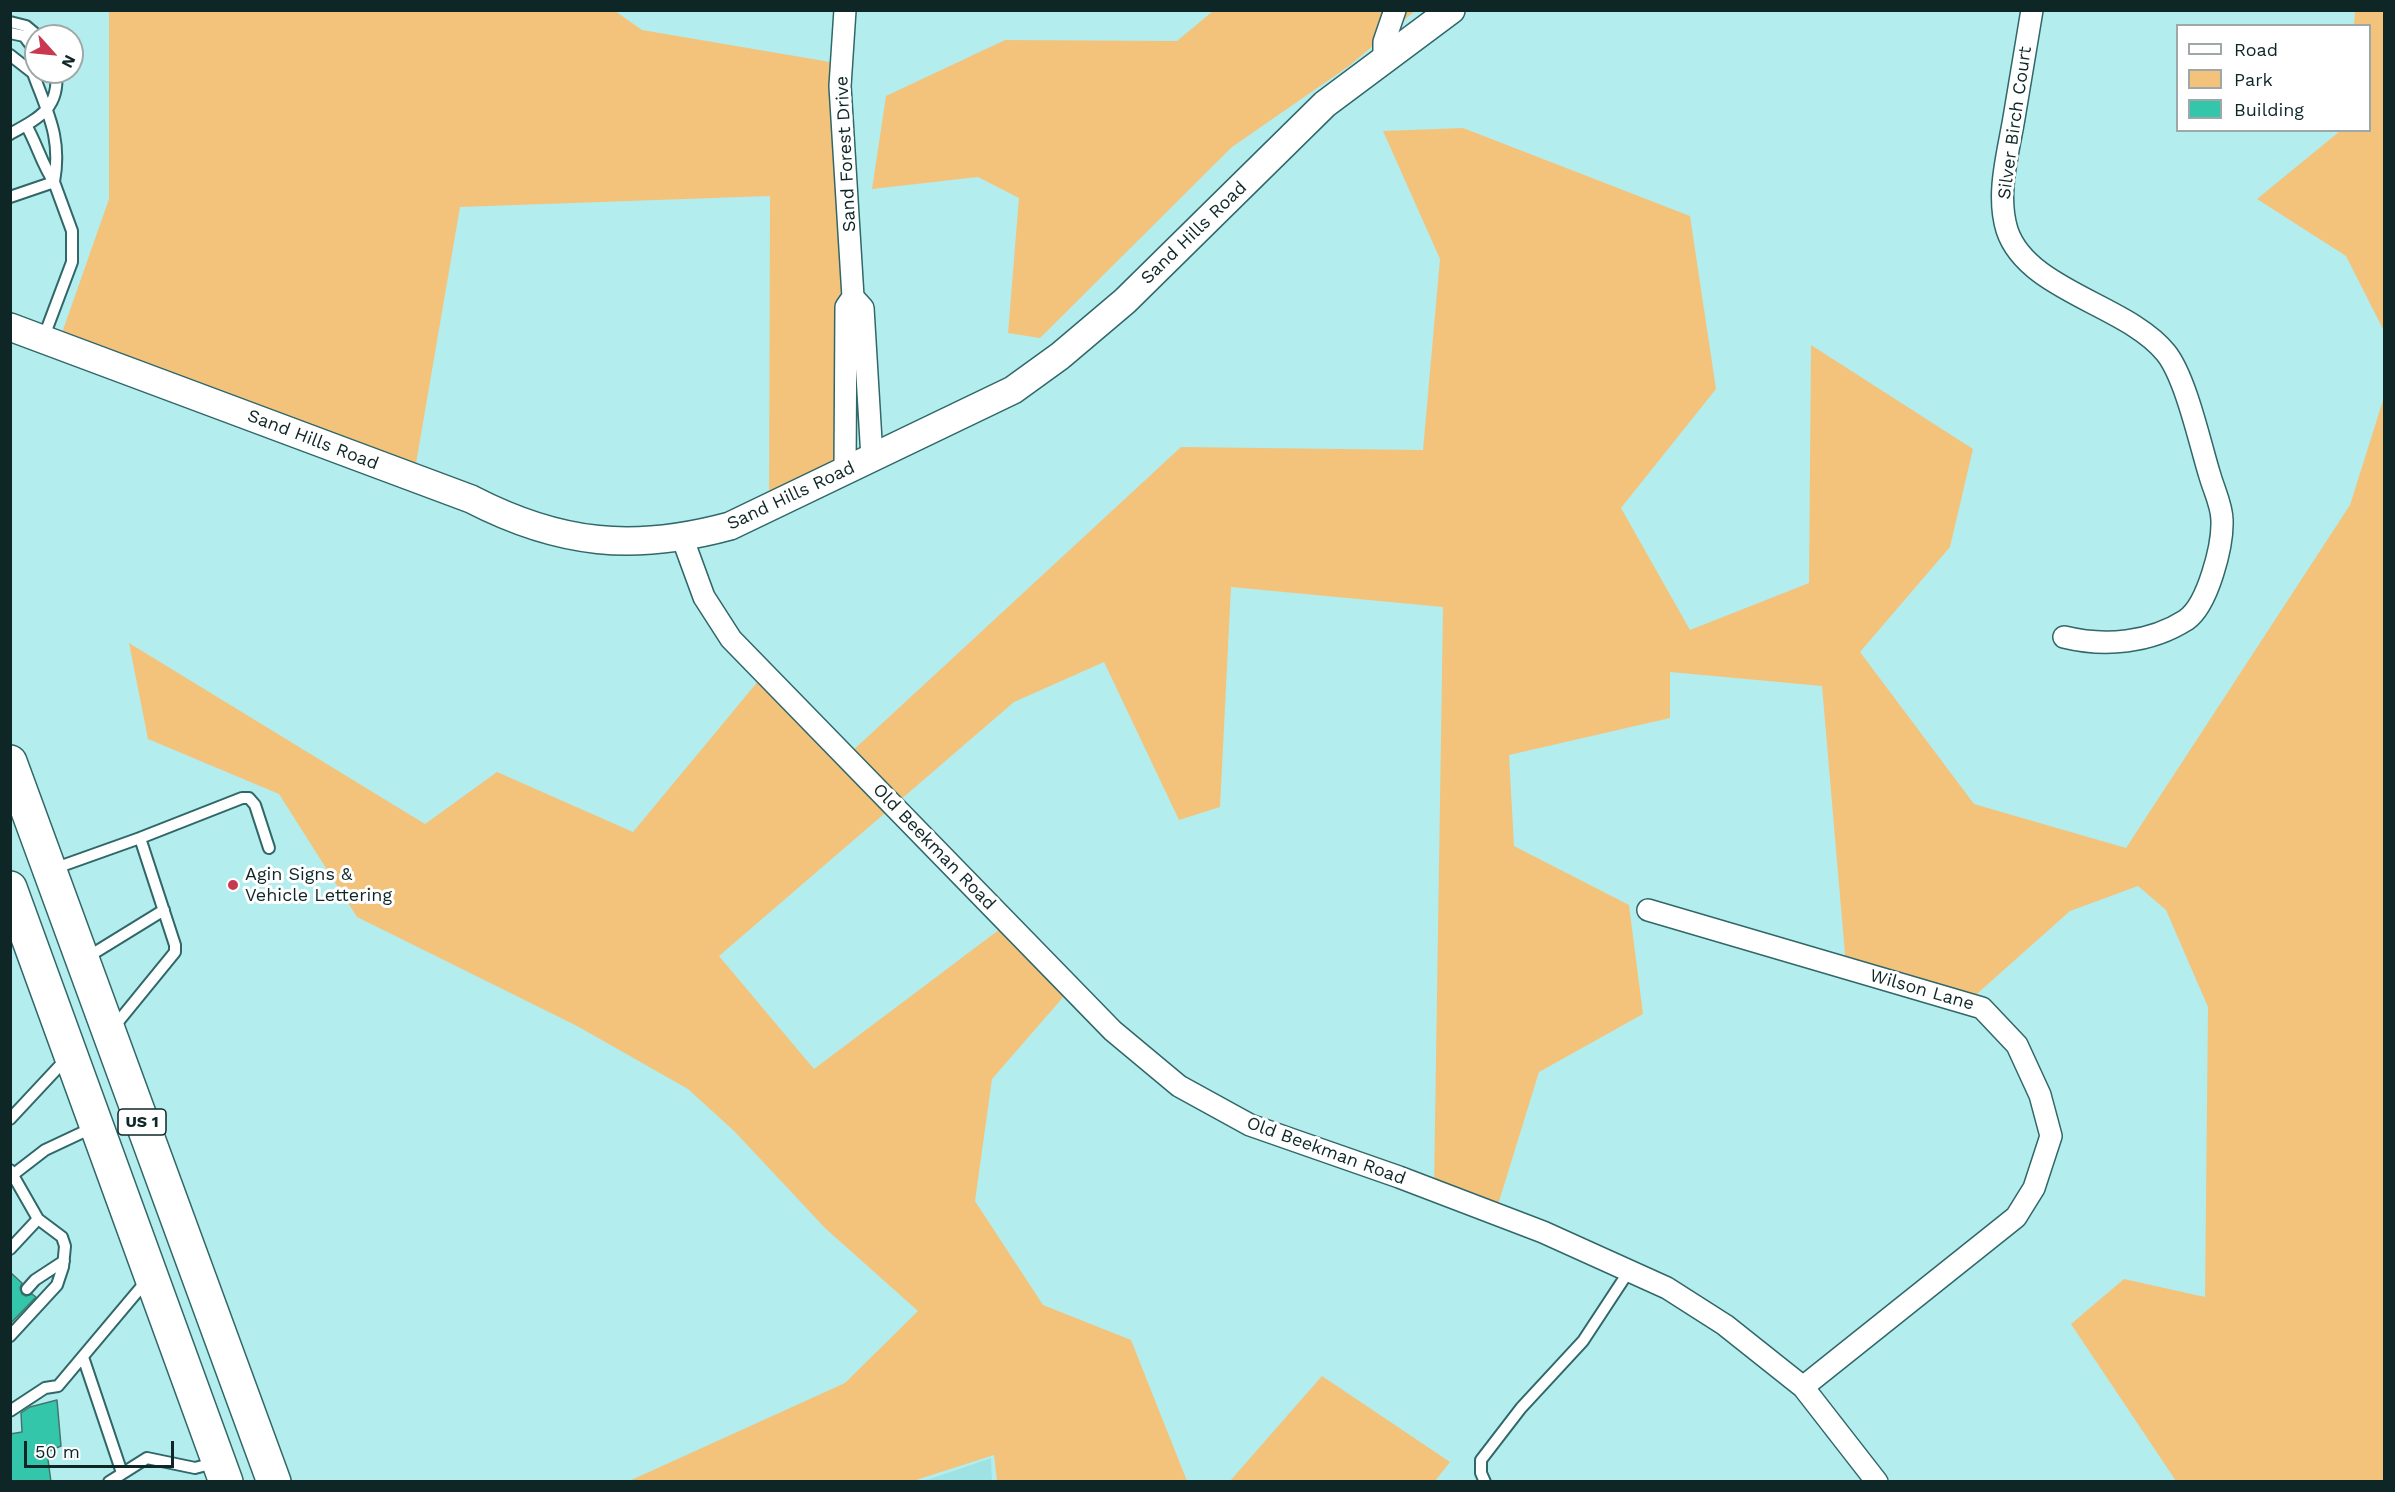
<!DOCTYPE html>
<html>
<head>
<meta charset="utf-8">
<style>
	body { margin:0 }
	#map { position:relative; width:2395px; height:1492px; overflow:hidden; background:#b4edee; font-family:"Work Sans",sans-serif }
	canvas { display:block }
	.frame { position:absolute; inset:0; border:12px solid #0f2627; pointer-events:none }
	.legend { position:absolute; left:2176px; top:24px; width:195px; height:108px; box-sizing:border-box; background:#fff; border:2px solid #9fa8a9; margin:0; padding:8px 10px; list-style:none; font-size:18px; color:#0f2627 }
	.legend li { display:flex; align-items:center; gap:12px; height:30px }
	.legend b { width:30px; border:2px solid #9fa8a9 }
	.north { position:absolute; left:24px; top:24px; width:60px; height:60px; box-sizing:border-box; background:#fff; border:2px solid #9fa8a9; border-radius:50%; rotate:117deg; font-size:16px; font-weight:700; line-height:24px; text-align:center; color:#0f2627 }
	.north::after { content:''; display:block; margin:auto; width:21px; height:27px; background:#c8384e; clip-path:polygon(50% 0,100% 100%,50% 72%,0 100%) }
	.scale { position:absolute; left:24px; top:1441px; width:150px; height:27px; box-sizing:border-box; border:3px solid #0f2627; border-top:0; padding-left:8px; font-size:18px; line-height:21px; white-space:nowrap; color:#0f2627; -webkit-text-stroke:4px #fff; paint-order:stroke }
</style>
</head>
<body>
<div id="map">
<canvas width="2395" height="1492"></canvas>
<div class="frame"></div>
<ul class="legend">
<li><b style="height:8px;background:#fff"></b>Road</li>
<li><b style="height:16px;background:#f3c37c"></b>Park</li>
<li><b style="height:16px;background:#33c6ab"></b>Building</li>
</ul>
<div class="north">N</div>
<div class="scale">50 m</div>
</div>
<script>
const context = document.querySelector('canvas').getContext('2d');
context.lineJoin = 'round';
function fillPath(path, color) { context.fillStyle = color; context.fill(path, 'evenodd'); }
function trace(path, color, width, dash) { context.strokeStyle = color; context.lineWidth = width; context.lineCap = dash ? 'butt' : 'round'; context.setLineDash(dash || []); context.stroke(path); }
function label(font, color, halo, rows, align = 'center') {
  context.font = font + ' "Work Sans",sans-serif'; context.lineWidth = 6; context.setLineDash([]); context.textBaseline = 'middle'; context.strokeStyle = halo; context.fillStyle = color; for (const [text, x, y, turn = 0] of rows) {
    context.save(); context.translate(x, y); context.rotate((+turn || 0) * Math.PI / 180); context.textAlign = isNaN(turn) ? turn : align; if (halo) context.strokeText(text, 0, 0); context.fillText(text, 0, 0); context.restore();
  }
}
fillPath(new Path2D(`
	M991 1458 992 1481H924Z`), '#9fe2e3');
fillPath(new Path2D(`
	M109 11H615L642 30 842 64 845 476 769 508 770 196 460 207 413 481 57 347 109 199Z
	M1213 11H1415L1349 66 1232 147 1040 338 1008 333 1019 198 978 177 872 189 886 96 1005 40 1177 41Z
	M2355 11H2384V331L2346 256 2257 199 2340 131 2370 130V26L2354 25Z
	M1463 128 1690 216 1716 389 1621 508 1690 630 1809 583 1811 345 1973 449 1950 547 1860 652 1974 804 2126 848 2350 505 2384 397V1481H2176L2071 1324 2124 1279 2205 1297 2208 1007 2166 910 2138 886 2070 911 1961 1008 1846 966 1822 686 1670 672V718L1509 755 1514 846 1629 905 1643 1014 1539 1072 1497 1208 1434 1187 1443 607 1231 587 1220 807 1179 820 1104 662 1014 702 719 956 814 1069 1008 923 1072 987 992 1079 975 1201 1043 1305 1131 1340 1187 1481H997L994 1455 913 1481H629L845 1383 918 1311 826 1229 734 1131 688 1089 577 1026 357 917 279 794 148 739 129 643 425 824 497 772 633 832 764 674 849 754 1181 447 1423 450 1440 259 1383 131Z
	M1322 1376 1450 1462 1435 1481H1230Z`), '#f3c37c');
const building = new Path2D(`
	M10 1272 22 1283 20 1288 22 1294 26 1296 32 1294 36 1297 10 1324Z
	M57 1400 61 1446 47 1452 51 1482H10V1434L22 1432 21 1413 30 1407Z`);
fillPath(building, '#33c6ab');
trace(building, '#44776b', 1.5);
const service = new Path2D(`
	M10 22 26 26 38 36
	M10 33 24 36 36 52
	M10 55 33 73
	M36 64 33 73C48 114 62 138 54 182
	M26 125C37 144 42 165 54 182
	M10 134C39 118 60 108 56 72
	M10 197 54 182 72 231V262L43 339
	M53 869 140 838 242 798H249L255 805 269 848
	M86 958 164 910
	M113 1028 175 952V945L140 838
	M10 1119 67 1058
	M10 1170 38 1219 62 1237 65 1246 63 1267 57 1285 10 1336
	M10 1177 45 1150 94 1127
	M10 1249 38 1219
	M27 1289 35 1280 64 1261
	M83 1357 122 1473
	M10 1411 45 1388 58 1386 148 1279
	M109 1482 147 1458 195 1468 214 1463
	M1485 1482 1481 1473V1460L1521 1408 1583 1341 1629 1271`);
const minor = new Path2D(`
	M845 10 840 86 853 297 846 307 845 471
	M2032 10C2026 46 2020 82 2014 118 2008 154 1996 194 2007 230 2027 291 2128 305 2166 353 2186 378 2200 444 2210 476 2214 490 2222 506 2222 520 2223 545 2208 605 2186 620 2150 643 2105 647 2064 637
	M1384 62V42L1395 10
	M853 297 863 308 872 458
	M682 537 704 597 731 639 1113 1031 1179 1086 1250 1125 1399 1177 1543 1232 1667 1288 1725 1325 1803 1387 1877 1482
	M1648 910 1982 1008 2017 1045 2040 1095 2051 1136 2034 1188 2016 1217 1803 1387`);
const tertiary = new Path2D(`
	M10 327 471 499C560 545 634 552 730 526L1013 390 1060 356 1125 301 1325 104 1451 10`);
const trunk = new Path2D(`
	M10 762 274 1482
	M10 888 226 1482`);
trace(service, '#306768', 14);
trace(minor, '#306768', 24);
trace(tertiary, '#306768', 30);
trace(trunk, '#306768', 36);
trace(service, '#fff', 10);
trace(minor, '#fff', 21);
trace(tertiary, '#fff', 27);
trace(trunk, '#fff', 33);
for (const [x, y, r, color] of [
	[233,885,6,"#c8384e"]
]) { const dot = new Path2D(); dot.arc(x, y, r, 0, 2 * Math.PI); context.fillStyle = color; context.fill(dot); trace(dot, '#fff', 2); }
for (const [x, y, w] of [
	[142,1122,48]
]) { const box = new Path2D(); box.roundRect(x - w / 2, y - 13, w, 26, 4.5); context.fillStyle = '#fff'; context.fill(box); trace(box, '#0f2627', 1.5); }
label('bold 16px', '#0f2627', null, [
	["US 1",142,1122]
]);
label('18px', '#0f2627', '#fff', [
	["Silver Birch Court",2015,123,-82],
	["Sand Forest Drive",846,154,-93],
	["Sand Hills Road",1194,233,-44],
	["Sand Hills Road",313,440,21],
	["Sand Hills Road",791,496,-25],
	["Old Beekman Road",934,847,46],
	["Wilson Lane",1922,990,16],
	["Old Beekman Road",1326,1151,20]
]);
label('18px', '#0f2627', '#fff', [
	["Agin Signs &",245,875],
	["Vehicle Lettering",245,896]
], 'left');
</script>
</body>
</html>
